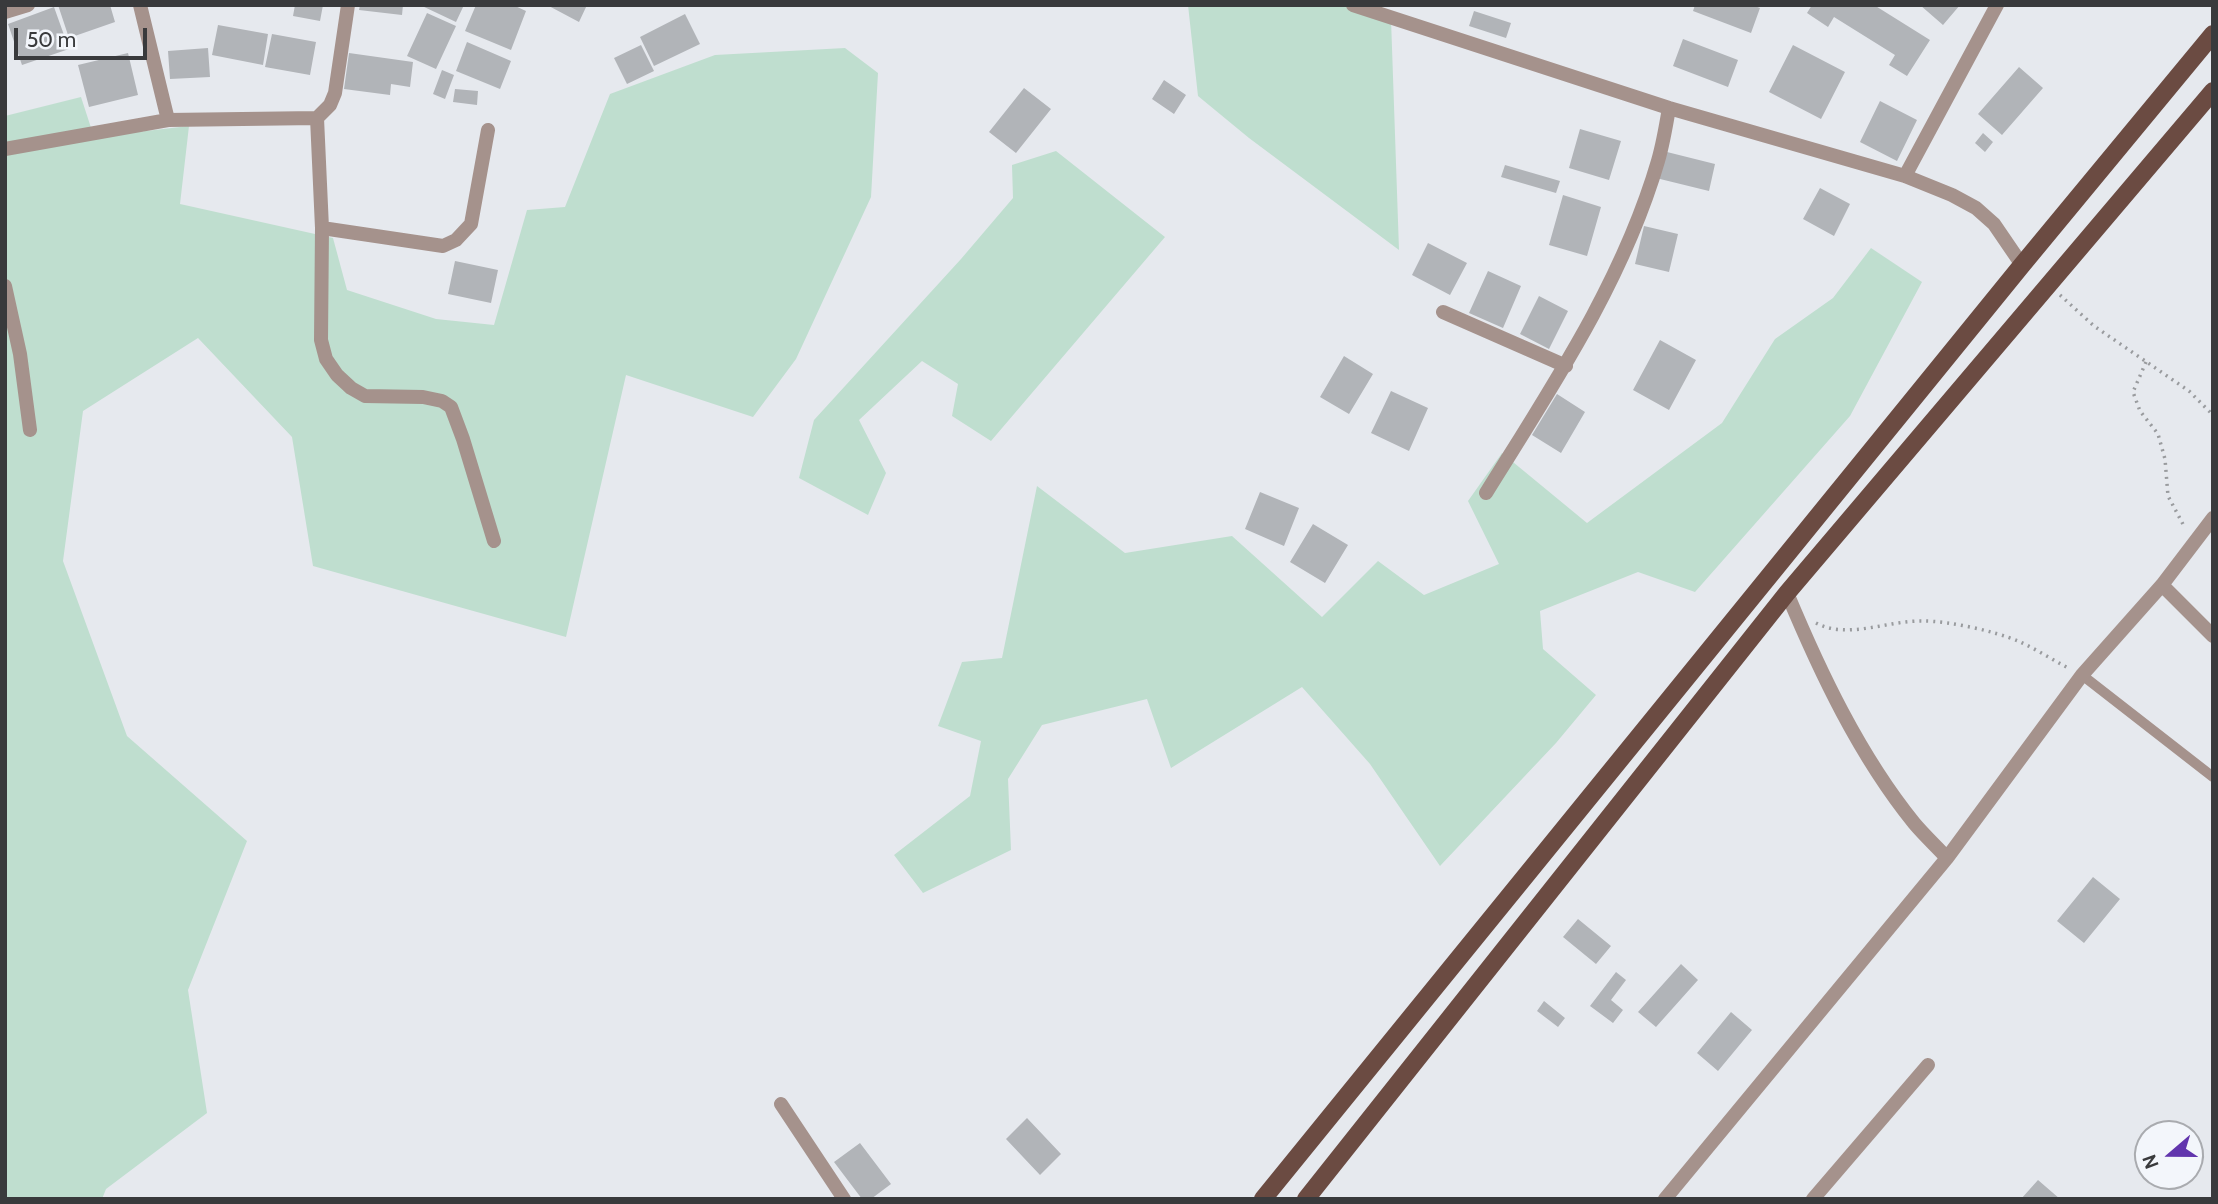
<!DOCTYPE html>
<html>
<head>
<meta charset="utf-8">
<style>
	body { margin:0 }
	#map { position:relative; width:2218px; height:1204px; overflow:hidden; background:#e6e9ee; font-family:Cabin,sans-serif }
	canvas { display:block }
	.frame { position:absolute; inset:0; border:7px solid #393a3c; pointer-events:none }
	.north { position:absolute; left:2134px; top:1120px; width:70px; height:70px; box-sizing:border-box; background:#f3f6fb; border:2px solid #a9abaf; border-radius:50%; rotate:250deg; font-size:19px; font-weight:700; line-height:28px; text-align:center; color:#393a3c }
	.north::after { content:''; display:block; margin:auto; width:24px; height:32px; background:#6135ad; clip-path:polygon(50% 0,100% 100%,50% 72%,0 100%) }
	.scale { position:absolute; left:14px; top:28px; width:133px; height:32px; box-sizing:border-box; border:4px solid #393a3c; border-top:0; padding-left:9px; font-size:21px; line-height:24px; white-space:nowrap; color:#393a3c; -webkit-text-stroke:5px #f3f6fb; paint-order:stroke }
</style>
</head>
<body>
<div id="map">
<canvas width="2218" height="1204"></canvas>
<div class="frame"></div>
<div class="north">N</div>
<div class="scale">50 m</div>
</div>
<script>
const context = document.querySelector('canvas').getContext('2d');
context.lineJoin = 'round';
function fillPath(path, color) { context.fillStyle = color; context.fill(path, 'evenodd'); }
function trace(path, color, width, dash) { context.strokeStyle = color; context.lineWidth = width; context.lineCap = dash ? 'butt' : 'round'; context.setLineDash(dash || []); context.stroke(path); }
fillPath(new Path2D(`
	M1188 5H1353L1391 19 1399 250 1249 138 1198 96Z
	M845 48 878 73 871 197 796 359 753 417 626 375 566 637 313 566 292 437 198 338 83 411 63 561 127 736 247 841 188 990 207 1113 106 1189 102 1199H5V116L81 97 94 137 189 126 180 204 333 238 347 290 436 319 494 325 527 210 565 207 610 94 715 55Z
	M1056 151 1165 237 991 441 952 416 958 384 922 361 859 420 886 473 868 515 799 478 814 420 961 259 1013 198 1012 165Z
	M1871 248 1922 282 1850 416 1695 592 1638 572 1540 611 1543 649 1596 695 1556 743 1440 866 1370 764 1302 687 1171 768 1147 699 1042 725 1008 779 1011 850 923 893 894 855 970 796 981 741 938 726 962 662 1002 658 1037 486 1125 553 1232 536 1322 617 1378 561 1424 595 1499 564 1468 501 1502 453 1587 523 1722 423 1775 339 1833 298Z`), '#bfdecf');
fillPath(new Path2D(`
	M58 5H110L115 22 69 38Z
	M295 5H323L320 21 293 16Z
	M360 5H403L402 15 359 10Z
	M420 5H464L456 22Z
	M476 5H513L526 11 511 50 465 31Z
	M547 5H587L579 22Z
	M1695 5H1752L1760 8 1751 33 1693 11Z
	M1812 5H1874L1930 40 1907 76 1889 65 1895 55 1834 17 1828 27 1807 13Z
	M1920 5H1960L1943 25Z
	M54 7 69 49 22 65 8 24Z
	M1474 11 1511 23 1506 38 1469 26Z
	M427 13 456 26 436 69 407 56Z
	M685 14 700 44 654 66 640 37Z
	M218 25 268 34 263 65 212 55Z
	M272 34 316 42 310 75 265 67Z
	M1683 39 1738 60 1728 87 1673 66Z
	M467 42 511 61 500 89 456 71Z
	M641 45 654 71 627 84 614 58Z
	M1793 45 1845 72 1821 119 1769 92Z
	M208 48 210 77 170 79 168 51Z
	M128 53 138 95 89 107 78 65Z
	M349 53 413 62 410 87 391 84 390 95 344 89Z
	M2019 67 2043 88 2002 135 1978 114Z
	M442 70 454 75 445 99 433 94Z
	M1164 80 1186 95 1174 114 1152 99Z
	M1024 88 1051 109 1016 153 989 132Z
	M455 89 478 91 477 105 453 102Z
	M1880 101 1917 120 1897 161 1860 142Z
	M1580 129 1621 141 1609 180 1569 168Z
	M1983 133 1993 142 1985 152 1975 143Z
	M1663 151 1715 164 1709 191 1656 178Z
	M1505 165 1560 181 1556 193 1501 177Z
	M1820 188 1850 204 1834 236 1803 219Z
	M1563 195 1601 207 1587 256 1549 245Z
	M1644 226 1678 234 1669 272 1635 264Z
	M1428 243 1467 263 1450 295 1412 275Z
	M455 261 498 270 491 303 448 294Z
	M1488 271 1521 286 1503 328 1469 313Z
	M1539 296 1568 311 1549 349 1520 334Z
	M1660 340 1696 360 1669 410 1633 390Z
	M1344 356 1373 374 1349 414 1320 397Z
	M1391 391 1428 408 1409 451 1371 433Z
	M1557 394 1585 412 1561 453 1532 435Z
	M1260 492 1299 508 1284 546 1245 529Z
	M1313 524 1348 545 1325 583 1290 562Z
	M2093 877 2120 899 2084 943 2057 921Z
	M1578 919 1611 946 1596 964 1563 937Z
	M1681 964 1698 980 1656 1027 1638 1012Z
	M1616 972 1626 980 1611 1000 1623 1010 1613 1023 1590 1006Z
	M1544 1001 1565 1018 1558 1027 1537 1011Z
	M1731 1012 1752 1030 1718 1071 1697 1053Z
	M1027 1118 1061 1154 1040 1175 1006 1139Z
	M860 1143 891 1184 871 1199H862L834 1162Z
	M2038 1180 2060 1199H2021Z`), '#b1b4b8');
trace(new Path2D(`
	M2060 295 2094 326 2189 391 2213 415
	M2146 362 2133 392 2140 411 2158 434 2165 459 2168 496 2185 528
	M1816 623C1848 640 1888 620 1923 621 1949 621 1994 631 2018 641 2036 649 2053 660 2070 669`), '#999b9e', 3.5, [2, 5]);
trace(new Path2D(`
	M2082 675 2213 777`), '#a5928c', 10);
trace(new Path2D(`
	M1353 5 1669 108 1905 176 1952 195 1976 208 1994 224 2022 265
	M5 12 28 5
	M317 118 322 228 321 340 326 359 337 375 351 388 365 396 423 397 442 401 451 407 463 439 494 541
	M168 120 317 118 330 105 335 93 348 5
	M5 149 168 120 140 5
	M1905 176 1997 5
	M322 228 443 246 456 240 471 224 488 130
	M5 286 20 354 30 430
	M1443 312 1566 366
	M1486 493C1552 387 1623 281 1658 161 1663 144 1666 126 1669 108
	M2162 585 2213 636
	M1787 593C1820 672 1859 755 1914 823 1924 835 1936 846 1947 858
	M781 1104 844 1199
	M1665 1199 1947 858 2082 675 2162 585 2213 518
	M1813 1199 1928 1065`), '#a5928c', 14);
trace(new Path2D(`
	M1263 1199 2022 265 2213 34
	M1306 1199 1787 593 2213 91`), '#6b4b42', 18);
</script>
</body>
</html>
